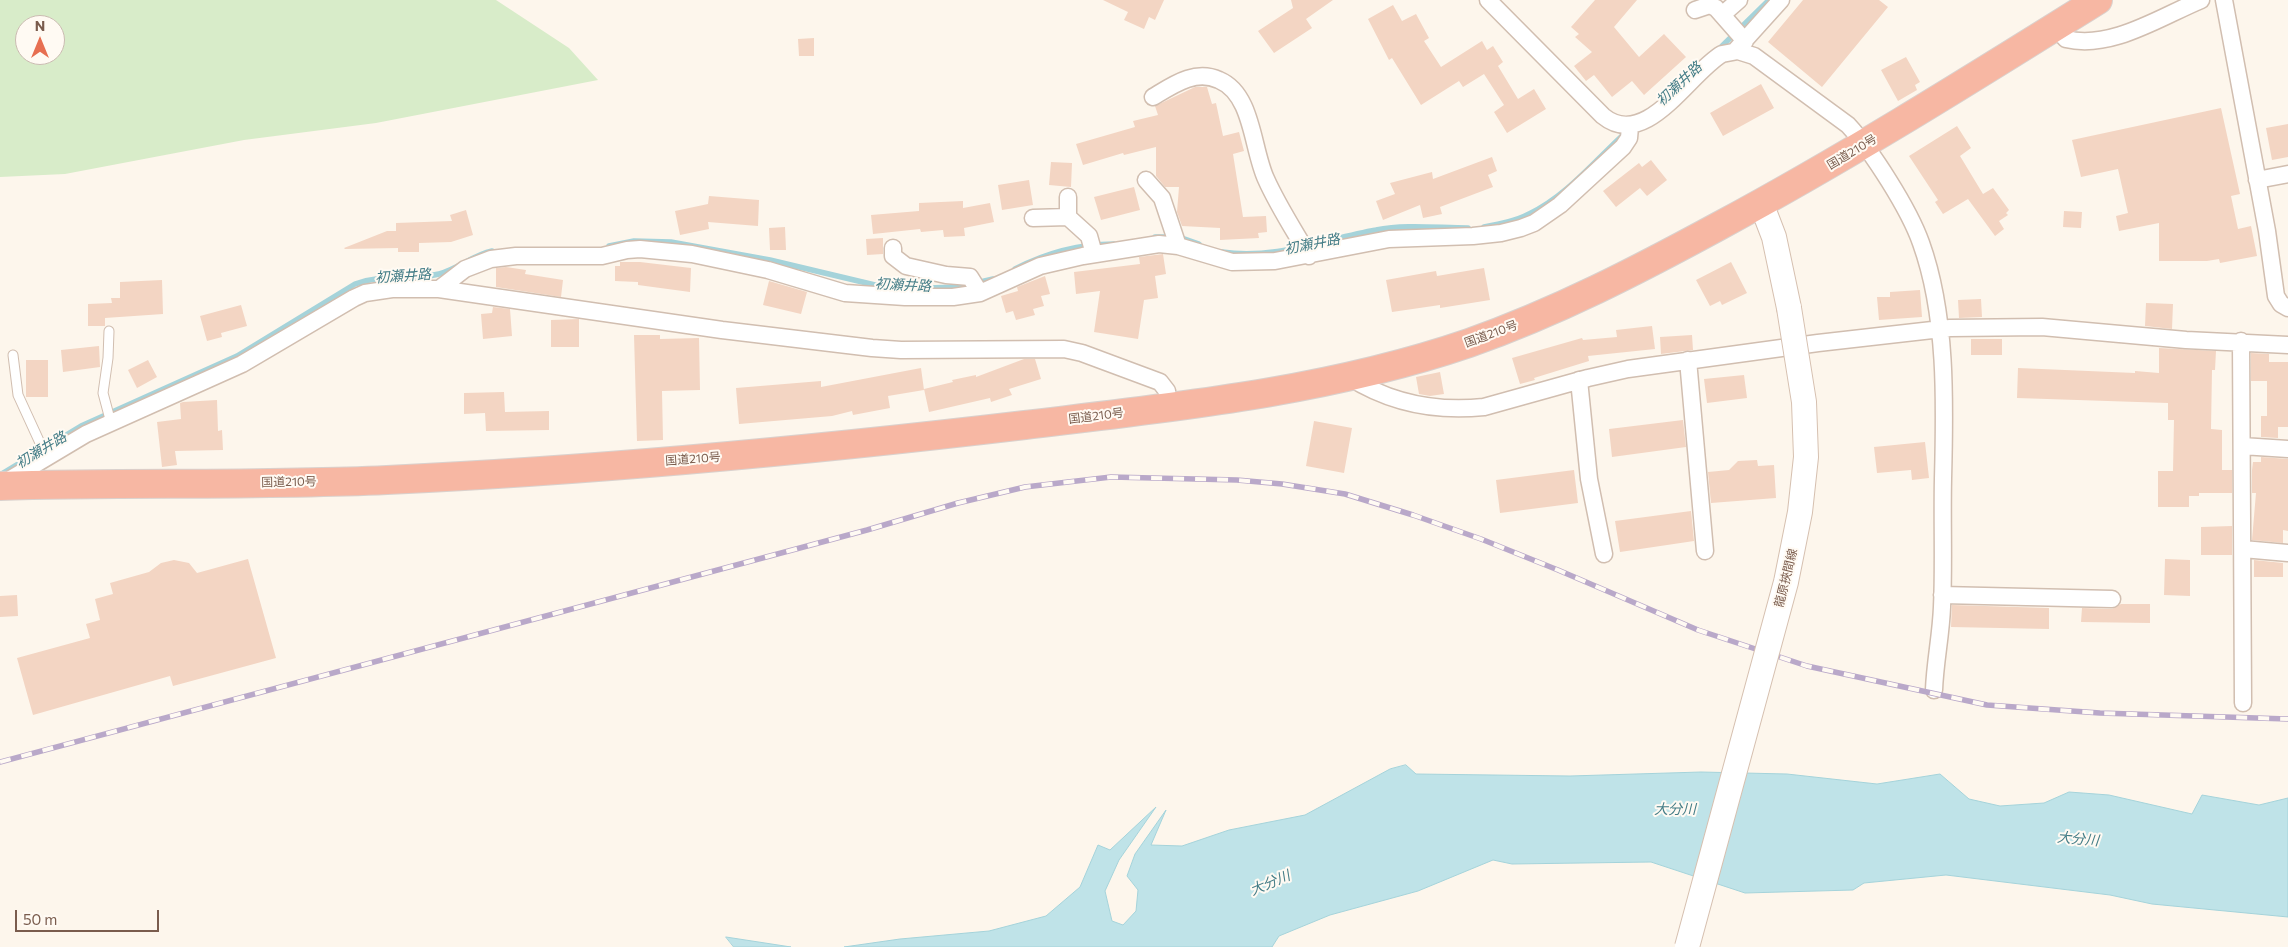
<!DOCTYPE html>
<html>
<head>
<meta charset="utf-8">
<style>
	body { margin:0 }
	#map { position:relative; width:2288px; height:947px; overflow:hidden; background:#fdf6ec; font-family:Commissioner,sans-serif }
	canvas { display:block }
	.north { position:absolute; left:15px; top:15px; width:50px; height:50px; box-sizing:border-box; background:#fffaf3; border:1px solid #cabbb1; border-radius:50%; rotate:0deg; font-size:14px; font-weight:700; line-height:20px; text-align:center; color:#7a5c4d }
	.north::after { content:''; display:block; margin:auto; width:18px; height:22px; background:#e76f51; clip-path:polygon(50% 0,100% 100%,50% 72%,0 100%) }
	.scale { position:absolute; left:15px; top:910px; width:144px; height:22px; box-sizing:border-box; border:2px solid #7a5c4d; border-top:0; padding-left:6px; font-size:15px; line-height:18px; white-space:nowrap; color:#7a5c4d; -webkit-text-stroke:4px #fffaf3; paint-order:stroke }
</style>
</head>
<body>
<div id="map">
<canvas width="2288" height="947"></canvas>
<div class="north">N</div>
<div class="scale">50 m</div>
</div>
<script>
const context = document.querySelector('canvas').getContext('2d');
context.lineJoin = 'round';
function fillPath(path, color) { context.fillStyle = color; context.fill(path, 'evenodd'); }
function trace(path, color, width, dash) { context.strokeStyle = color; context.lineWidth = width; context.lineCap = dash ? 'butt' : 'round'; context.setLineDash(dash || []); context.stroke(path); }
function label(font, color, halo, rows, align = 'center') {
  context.font = font + ' Commissioner,"Noto Sans JP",sans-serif'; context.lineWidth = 4; context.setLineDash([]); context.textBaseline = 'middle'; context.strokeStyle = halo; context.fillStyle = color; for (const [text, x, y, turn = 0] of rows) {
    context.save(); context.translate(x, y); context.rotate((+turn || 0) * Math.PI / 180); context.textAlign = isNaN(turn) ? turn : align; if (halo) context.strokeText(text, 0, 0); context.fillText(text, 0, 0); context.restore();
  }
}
fillPath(new Path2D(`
	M0 0H496L569 48 598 80 376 123 244 140 65 174 0 177ZM25 25H55V55H25Z`), '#d8ecc9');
const water = new Path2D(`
	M1406 765 1416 774 1570 776 1701 772 1787 774 1877 784 1940 774 1969 799 2000 806 2044 803 2069 792 2109 795 2192 814 2202 795 2259 805 2288 798V917L2152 904 2110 895 1946 875 1864 883 1853 890 1745 893 1651 862 1512 864 1493 860 1418 891 1330 915 1279 936 1272 947H844L900 939 989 931 1046 916 1080 887 1098 845 1110 850 1156 807 1119 860 1105 891 1112 921 1123 925 1136 911 1138 890 1127 876 1135 854 1166 810 1151 845 1182 846 1229 830 1305 815 1390 769Z
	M726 937 791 947H734Z`);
fillPath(water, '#bfe3e8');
trace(water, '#a5d3da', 1);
trace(new Path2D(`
	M1718 50 1769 0
	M1484 227C1500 224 1516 221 1529 214 1565 197 1593 163 1622 136
	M1155 237H1179L1199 244
	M609 246 634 241 671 242 770 260 875 285 927 288 959 287 993 279
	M1222 252C1275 260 1325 239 1376 230 1406 224 1438 228 1468 228
	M1015 269C1046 253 1079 244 1114 244
	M0 475 81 426 237 356 355 284C385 273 410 281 439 274 458 269 473 255 492 251`), '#a5d3da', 5.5);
fillPath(new Path2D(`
	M1103 0H1164L1155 20 1149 17 1144 29 1124 20 1128 12Z
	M1291 0H1333L1306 19 1312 28 1274 53 1258 31 1293 8Z
	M1595 0H1637L1614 27 1639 57 1664 34 1686 57 1644 95 1632 81 1612 97 1594 75 1586 81 1574 66 1592 52 1575 37 1579 34 1571 27Z
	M1803 0H1879L1888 7 1822 87 1768 42Z
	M1393 5 1402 21 1416 14 1429 38 1424 41 1441 67 1482 41 1487 50 1493 46 1503 62 1498 66 1518 99 1534 89 1546 109 1507 133 1494 112 1504 105 1484 74 1463 87 1459 81 1421 105 1392 58 1389 60 1368 19Z
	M814 38V56H799L798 39Z
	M1906 57 1920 82 1915 85 1917 90 1898 101 1881 70Z
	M1761 84 1774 108 1723 136 1710 113Z
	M1195 87H1207L1212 104 1216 103 1223 136 1239 132 1244 151 1233 154 1243 217 1266 216 1267 232 1258 233 1259 238 1220 240V228L1182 226 1177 212 1179 187H1165L1156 176V147L1124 155 1123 153 1083 165 1076 144 1135 127 1133 121 1158 115 1155 106Z
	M2221 108 2240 194 2231 196 2238 229 2251 226 2257 256 2220 263 2219 259 2207 261H2159V223L2119 231 2116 216 2128 213 2118 169 2081 177 2072 140Z
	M2288 124V157L2272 160 2266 128Z
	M1957 126 1971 148 1960 156 1983 194 1993 188 2009 210 2006 213 2008 215 1999 221 2004 229 1995 236 1968 199 1943 214 1935 202 1938 200 1909 156Z
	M1492 157 1497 171 1488 175 1493 187 1440 207 1442 214 1423 218 1420 205 1383 220 1376 201 1395 194 1390 183 1432 172 1433 179Z
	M1651 160 1667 180 1647 196 1640 188 1616 207 1603 191 1639 163 1642 167Z
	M1051 162 1072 163 1071 187 1049 185Z
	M1029 180 1033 205 1002 210 998 185Z
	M1134 187 1140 210 1101 220 1094 197Z
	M709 196 759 200 758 226 708 222 709 229 680 235 675 211 708 204Z
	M963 201V208L990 203 994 222 964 228 965 236 944 237 943 230 921 232 920 229 873 234 871 215 919 211V203Z
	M466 210 473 235 451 242 419 243V252H398V248L345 249 344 248 387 231H396V223L452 221 450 215Z
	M2064 211 2082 212 2081 228 2063 227Z
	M785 227 786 250H770L769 228Z
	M883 238V254L867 255 866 239Z
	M1163 254 1166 274 1155 276 1158 298 1144 300 1138 339 1094 332 1100 291 1076 294 1074 272 1140 264 1139 257Z
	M620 262H640L691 268 690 292 638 285V282L615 281V266H620Z
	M1731 262 1747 293 1722 305 1720 301 1710 306 1696 280Z
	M506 267 526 270 525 274 563 280 561 297 496 287V268Z
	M1484 268 1490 300 1440 308V305L1392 312 1386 280 1436 271 1437 276Z
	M1045 276 1050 294 1041 296 1044 306 1033 309 1035 315 1016 320 1013 311 1006 313 1001 296 1018 291 1017 287Z
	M162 280 163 314 105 318V326H88V304L112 303 111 298H120V282Z
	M769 281 807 292 801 314 763 305Z
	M1920 290 1922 317 1879 320 1877 297H1890V292Z
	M1981 299 1982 317 1959 318 1958 300Z
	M2146 303 2173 304 2172 329 2145 326Z
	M241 305 247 326 221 333 222 337 207 341 200 316Z
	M493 307 510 309 512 336 483 339 481 314 492 313Z
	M579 319V347H551V320Z
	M1652 326 1655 349 1588 356 1589 361 1534 378 1535 380 1520 384 1512 358 1582 338 1583 340 1617 337 1616 330Z
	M634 335H660V339L699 338 700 390 662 391 663 440 637 441Z
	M1692 335 1693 350 1661 354 1660 337Z
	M1971 339H2002V355H1971Z
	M99 346 100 367 63 372 61 350Z
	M2159 348 2216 351 2215 370H2212L2211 429 2222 430V470H2232V493H2199V496H2189V507H2158V471H2173L2174 420H2168V403L2017 398 2018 368 2135 373V371L2159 373Z
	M2251 353 2269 354V362H2288V427H2278V438L2261 437V416H2267V381H2251Z
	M1024 359H1035L1041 379 1009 389 1012 395 991 402 990 398 929 412 924 389 953 382 952 380 976 375V377Z
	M26 360H48V397H26Z
	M148 360 157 377 137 388 128 370Z
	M921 368 924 390 888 396 890 408 853 415 852 411 832 416 739 424 736 388 821 381V387Z
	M1440 372 1444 394 1430 396 1419 394 1416 377Z
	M1744 375 1747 398 1707 403 1704 379Z
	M504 392 505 412 549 411V430L486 431 485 413 464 414V393Z
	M217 400 218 431 222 430 223 450 175 451 177 465 162 467 157 422 181 419 180 403 183 402Z
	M1683 420 1686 447 1612 457 1609 429Z
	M1314 421 1352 428 1344 473 1306 466Z
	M1925 442 1929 478 1912 480 1911 470 1877 473 1874 447Z
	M2261 457 2288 459V531L2283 530V543L2252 540 2256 493H2252V470L2253 462H2261Z
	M1757 460 1758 466 1774 465 1776 498 1711 503 1708 472 1729 470 1738 461Z
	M1574 470 1578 503 1500 513 1496 480Z
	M1691 511 1694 541 1620 552 1615 521Z
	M2232 526V555H2201V527Z
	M248 559 276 658 173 686 170 676 33 715 17 658 90 638 86 624 100 620 95 599 113 594 110 583 149 572 161 563 174 560 189 563 197 573Z
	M2165 559 2190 560V596L2164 595Z
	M2254 560 2283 563V577H2254Z
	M17 595 18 616 0 617V596Z
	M2121 604H2150V623L2081 622 2082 608 2112 609Z
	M1952 605 2049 608V629L1951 627Z`), '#f3d5c3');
const lane = new Path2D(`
	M109 331 108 358 103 393 111 423
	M13 355 18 395 46 456`);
const street = new Path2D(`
	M1488 0 1603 116C1646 151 1689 73 1722 54L1738 51 1754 56 1848 125C1872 151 1909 209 1921 243 1947 315 1945 403 1943 479 1942 522 1944 565 1942 607 1941 635 1935 662 1934 690
	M2224 0 2267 231 2276 296 2281 304 2288 308
	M1695 10 1710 5 1716 8 1745 41
	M1722 15 1739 0
	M2055 27 2066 39C2111 50 2160 17 2201 0
	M1735 51 1781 0
	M1153 97C1173 85 1195 69 1219 80 1253 94 1252 149 1266 179 1278 206 1294 230 1309 256
	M1146 180 1162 198 1178 246
	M2257 180 2288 174
	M1068 197V217L1089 236 1094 254
	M1033 218 1068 217
	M893 248V256L906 266 946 275 970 277 980 293
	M439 289 465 269 491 259 516 256H602L627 250 640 249 692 254 768 270 845 293 905 297H953L980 293 1040 266 1083 256 1159 244 1178 246 1232 262 1275 261 1389 239 1473 236 1501 233 1521 228 1534 223 1560 205 1623 147 1629 138 1630 127
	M2241 341 2243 703
	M1688 360 1705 551
	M1349 377C1390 403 1436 412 1484 407L1588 378 1628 369 1818 343 1950 328 2042 327 2186 340 2288 345
	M1579 380 1589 479 1604 554
	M2242 446 2288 449
	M4 483 86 434 242 364 354 298 365 293 392 289H439L722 330 872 348 901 350 1064 349 1082 353 1160 382 1167 391 1169 407
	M2243 549 2288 553
	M1942 595 2112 599`);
const secondary = new Path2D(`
	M1761 203 1774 237 1789 308`);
const highway = new Path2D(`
	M0 486C129 482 258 486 387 480 600 470 813 450 1025 425 1174 407 1326 392 1469 343 1557 312 1638 270 1719 226 1849 156 1973 78 2098 0`);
trace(lane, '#d1beb0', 11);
trace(street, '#d1beb0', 19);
trace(secondary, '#d6c0b0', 26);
trace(highway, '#dad1cd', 30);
trace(lane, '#fff', 9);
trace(street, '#fff', 16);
trace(secondary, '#fff', 24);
trace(highway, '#f7b7a3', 28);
const rail = new Path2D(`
	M0 762 867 530 958 503 1025 487 1111 477 1237 480 1282 484 1345 494 1413 515 1481 539 1558 570 1698 630 1807 666 1987 705 2100 713 2288 719`);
trace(rail, '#b9a8c9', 5.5);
trace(rail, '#fffaf3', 4, [11]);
const secondaryBridge = new Path2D(`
	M1687 947 1786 582 1800 512 1806 457 1804 402 1789 308`);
trace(secondaryBridge, '#d6c0b0', 26, []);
trace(secondaryBridge, '#fff', 24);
label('12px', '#7a5c4d', '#fffaf3', [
	["国道210号",1852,152,-31],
	["国道210号",1491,334,-20],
	["国道210号",1096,416,-7],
	["国道210号",693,459,-4],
	["国道210号",289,482,-1],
	["龍原挾間線",1786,578,-76]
]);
label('italic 14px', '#437c86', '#fffaf3', [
	["初瀬井路",1679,84,-43],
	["初瀬井路",1312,244,-11],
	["初瀬井路",403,276,-4],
	["初瀬井路",903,285,3],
	["初瀬井路",41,450,-31],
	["大分川",1675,809],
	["大分川",2078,839,5],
	["大分川",1270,883,-23]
]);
</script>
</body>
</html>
